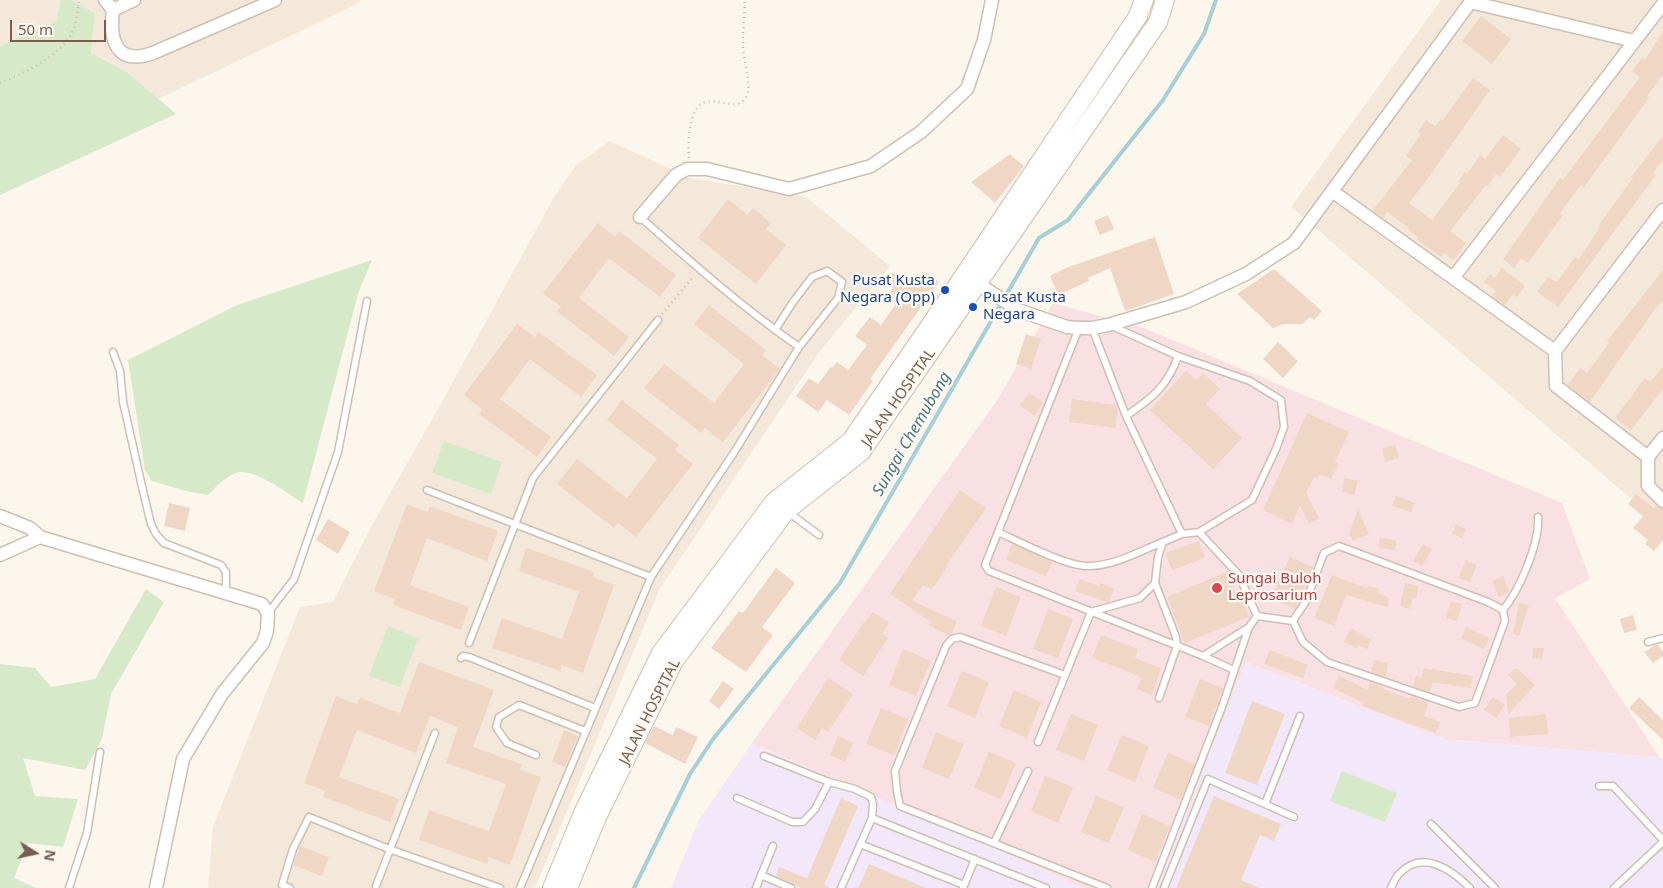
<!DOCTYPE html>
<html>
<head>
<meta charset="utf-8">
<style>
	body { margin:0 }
	#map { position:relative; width:1663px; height:888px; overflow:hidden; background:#fcf6ec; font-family:"Noto Sans",sans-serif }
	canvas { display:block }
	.north { position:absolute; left:10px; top:828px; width:50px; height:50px; -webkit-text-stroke:4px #fefaf3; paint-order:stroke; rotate:100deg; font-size:14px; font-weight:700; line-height:20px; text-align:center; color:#775e4f }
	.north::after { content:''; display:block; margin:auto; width:18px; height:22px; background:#775e4f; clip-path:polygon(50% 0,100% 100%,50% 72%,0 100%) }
	.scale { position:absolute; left:10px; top:20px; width:96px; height:22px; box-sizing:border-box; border:2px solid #775e4f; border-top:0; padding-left:6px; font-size:15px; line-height:18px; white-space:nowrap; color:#775e4f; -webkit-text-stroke:4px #fefaf3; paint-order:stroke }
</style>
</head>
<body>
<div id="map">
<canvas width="1663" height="888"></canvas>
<div class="north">N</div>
<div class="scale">50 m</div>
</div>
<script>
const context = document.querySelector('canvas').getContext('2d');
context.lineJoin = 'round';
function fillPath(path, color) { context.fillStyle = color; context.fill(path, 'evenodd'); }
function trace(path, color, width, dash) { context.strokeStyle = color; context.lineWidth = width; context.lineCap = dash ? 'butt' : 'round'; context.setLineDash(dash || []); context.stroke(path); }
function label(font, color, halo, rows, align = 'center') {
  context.font = font + ' "Noto Sans",sans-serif'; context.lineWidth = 4.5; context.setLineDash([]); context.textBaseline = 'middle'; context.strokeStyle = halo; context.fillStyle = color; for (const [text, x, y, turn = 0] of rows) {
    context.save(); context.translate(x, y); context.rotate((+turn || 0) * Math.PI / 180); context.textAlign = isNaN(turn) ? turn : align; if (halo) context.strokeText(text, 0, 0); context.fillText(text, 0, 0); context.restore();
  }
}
fillPath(new Path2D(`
	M0 0H60L58 21 0 46Z
	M71 0H361L359 3 158 99 127 72 91 53 95 13Z
	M1441 0H1663V526L1291 207Z
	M610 141 690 178 806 197 890 266 820 351 659 590 535 888H208L213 827 300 607 333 602 371 527 448 391 554 197 576 165Z`), '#f4e8da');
fillPath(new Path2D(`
	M1246 662 1445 739 1659 757 1663 760V888H1156Z
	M752 743 1085 888H671L699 820Z`), '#f3e8f9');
fillPath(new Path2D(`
	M1053 303 1144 328 1562 503 1590 579 1555 598 1659 757 1445 739 1246 662 1156 888H1085L752 743 998 399Z`), '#f9e0e2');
fillPath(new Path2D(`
	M60 0H71L95 13 91 53 127 72 176 114 0 195V46L57 21Z
	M372 260 358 294 303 503C288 494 252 466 236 473 225 477 216 487 208 495L186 491 152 481 145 470 128 360 237 305Z
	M444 441 502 462 491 494 432 473Z
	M146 589 164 602 111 694 102 739 85 770 23 758 35 796 78 799 63 847 28 843 14 878 36 888H0V664L35 668 51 687 95 679Z
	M388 626 418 638 400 687 369 676Z
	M1342 771 1397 793 1385 822 1330 801Z`), '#d6eaca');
trace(new Path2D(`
	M634 888 690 774 713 739 840 583 1039 238 1068 220 1163 100 1204 34 1216 0`), '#a7cfd7', 4);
fillPath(new Path2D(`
	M1481 16 1511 39 1492 64 1462 41Z
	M1663 31V75L1647 96 1649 98 1584 187 1581 185 1560 213 1563 215 1528 263 1521 258 1514 268 1503 259 1560 178 1563 180 1640 77 1632 71 1642 58 1645 60Z
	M1473 78 1490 90 1431 174 1409 203 1432 220 1460 183 1458 182 1465 172 1467 174 1480 155 1485 159 1503 135 1521 149 1500 177 1496 174 1488 186 1486 185 1450 231 1466 243 1454 260 1444 253 1441 257 1416 239 1418 237 1408 230 1409 228 1387 212 1384 218 1373 210 1412 160 1406 156 1421 134 1418 132 1426 120 1435 126 1441 119 1443 120Z
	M1663 136V160L1653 173 1656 175 1558 307 1537 292 1548 277 1557 282 1575 257 1579 259 1600 227 1598 226 1633 178 1631 177Z
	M1010 154 1024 166 995 203 971 182Z
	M728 199 748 215 753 208 771 223 766 229 786 245 756 284 698 238Z
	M1108 215 1114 229 1100 235 1094 221Z
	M598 223 615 237 619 231 676 275 660 297 609 258 579 298 629 337 614 356 557 311 561 307 543 293Z
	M1155 237 1174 294 1125 311 1110 268 1088 278 1089 281 1058 295 1050 276 1066 268Z
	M1502 268 1525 286 1517 297 1513 294 1505 305 1492 296 1496 291 1484 282 1490 274 1495 278Z
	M1274 269 1322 311 1314 320 1310 317 1302 324H1284L1273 328 1237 294Z
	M1663 270V301L1655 309 1590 402 1568 385 1580 368 1587 373 1609 343 1607 341Z
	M904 272 913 279 917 273 923 278 927 273 939 282 870 379 873 381 849 415 827 400 818 412 796 396 809 378 818 384 831 367 832 368 837 362 848 370 867 345 855 336 870 317 881 325 898 301 889 294 893 288 885 282 892 273 900 278Z
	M709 305 766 350 762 355 780 369 723 442 705 428 701 433 644 388 664 364 714 403 744 364 694 324Z
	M517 324 535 337 539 332 597 375 581 397 530 359 500 399 551 437 537 457 479 414 482 409 464 395Z
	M1026 334 1041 339 1031 369 1016 364Z
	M1278 342 1298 361 1283 378 1263 359Z
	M1663 367V389L1631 430 1615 418 1645 378 1650 382Z
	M1186 371 1196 380 1203 373 1220 389 1206 404 1242 438 1213 469 1150 410Z
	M1030 393 1043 403 1034 416 1020 405Z
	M1072 399 1116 405 1118 409 1115 428 1069 422Z
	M622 400 679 445 675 450 693 464 636 537 618 523 614 528 557 484 577 459 627 498 657 459 607 420Z
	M1307 413 1349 432 1335 462 1339 464 1331 479 1320 474 1318 479 1314 477 1306 493 1319 518 1309 524 1300 506 1292 524 1263 510Z
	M1395 445 1399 458 1385 462 1382 448Z
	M1345 478 1358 481 1354 495 1342 492Z
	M960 490 986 508 946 566 947 567 932 589 923 585 912 601 957 621 952 634 949 635 929 626 931 622 890 594Z
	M1636 494 1654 508 1656 505 1663 509V540L1654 551 1645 544 1648 540 1633 528 1643 516 1628 504Z
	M1396 496 1415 503 1411 512 1392 506Z
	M169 503 190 508 185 531 164 526Z
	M407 504 428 512 430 506 498 531 487 561 427 538 410 585 469 607 461 630 393 605 395 599 374 591Z
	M1358 510 1369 534 1353 541 1349 533Z
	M328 519 350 532 338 554 316 540Z
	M1456 525 1466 529 1462 538 1452 534Z
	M1380 538 1397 540 1395 550 1378 548Z
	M1199 541 1205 558 1172 570 1165 553Z
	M1012 544 1052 562 1046 576 1006 560Z
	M1423 544 1432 549 1422 566 1413 561Z
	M526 548 595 572 593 577 614 585 583 673 562 665 560 671 492 648 502 618 562 639 579 592 519 571Z
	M1290 557 1313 567 1295 609 1271 598Z
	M1466 560 1477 565 1470 582 1458 578Z
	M776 568 795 583 762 627 773 635 746 672 711 648 739 611 743 613Z
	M1229 571 1237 583 1232 586 1239 603 1243 602 1249 617 1185 643 1167 597Z
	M1332 575 1366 588 1367 586 1379 589 1378 593 1389 597 1388 607 1346 595 1334 626 1314 618Z
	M1503 576 1509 591 1499 597 1492 581Z
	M1080 579 1099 586 1100 583 1114 588 1109 602H1107L1075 591Z
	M1405 583 1419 586 1416 598H1413L1410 609 1400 606Z
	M996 587 1021 597 1006 636 981 626Z
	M1451 601 1462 604 1457 621 1446 618Z
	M1519 603 1529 605 1519 636 1513 634Z
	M1048 609 1073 619 1058 658 1033 649Z
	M873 612 889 623 882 634 888 638 863 676 839 660 864 622 865 623Z
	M1633 615 1637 630 1624 633 1620 619Z
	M1466 627 1490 638 1484 649 1461 638Z
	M1351 628 1371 640 1367 649 1358 645 1357 648 1344 642Z
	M1101 635 1138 649 1135 658 1161 668 1152 695 1137 689 1142 677 1092 658Z
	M1658 644 1663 652V656L1653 663 1644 652Z
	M1533 648H1544L1542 659 1532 658Z
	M903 649 931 661 916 696 889 685Z
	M1270 650 1308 665 1303 678 1264 664Z
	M1374 660 1388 663 1386 677 1371 672Z
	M419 662 494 690 473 747 522 764 520 770 541 777 510 865 489 857 487 864 419 840 429 810 489 831 506 784 446 763 458 727 430 716 416 753 357 730 339 777 399 799 390 822 323 797 325 791 304 783 336 696 357 704 360 698 400 713Z
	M1424 668 1473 676 1471 688 1433 682 1430 692 1413 686 1416 676 1421 678Z
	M1514 669H1518L1535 685 1508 715 1506 694 1517 684 1508 675Z
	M962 671 989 682 975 718 947 706Z
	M1339 676 1368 690 1370 682 1384 687 1383 689 1410 699 1411 696 1428 702 1427 705 1428 706 1424 716 1440 722 1436 733 1362 706 1364 703 1333 688Z
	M828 678 853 694 828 732 822 728 815 740 797 728Z
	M1200 679 1223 688 1209 726 1185 717Z
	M723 681 734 689 719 709 709 701Z
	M1014 690 1041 702 1027 738 999 726Z
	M1493 697 1505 705 1496 718 1484 710Z
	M1639 697 1663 720V740L1629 708Z
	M1252 701 1285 714 1257 785 1225 773Z
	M881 708 908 719 894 755 866 744Z
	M1071 714 1098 725 1084 761 1056 750Z
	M1546 714 1548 734 1510 737 1509 718Z
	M654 726 673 735 676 727 698 737 685 764 645 743Z
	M564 730 578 736 565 767 552 762Z
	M936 732 964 744 949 779 922 768Z
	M1122 735 1149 746 1135 782 1107 770Z
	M838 736 853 743 845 762 830 755Z
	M989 752 1016 763 1001 799 974 788Z
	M1168 753 1195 764 1181 800 1153 788Z
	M1045 776 1073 787 1058 823 1031 811Z
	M1096 796 1124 807 1109 843 1081 832Z
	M1214 796 1281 824 1274 841 1260 835 1241 880 1260 888H1176Z
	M841 798 858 806 824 885 830 888H801L776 876 779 867 807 878Z
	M1142 814 1170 826 1155 862 1128 850Z
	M300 846 329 857 322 876 293 865Z
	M869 864 926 888H858Z`), '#f0d7c5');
const lane = new Path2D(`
	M640 217C691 262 743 308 799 347
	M1110 325 1178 356 1250 381 1281 400 1284 427 1276 449 1252 500 1199 532 1182 534 1163 542 1158 557 1155 583 1176 637 1177 646 1159 698
	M1079 328 985 565 989 571 1203 656 1234 670
	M1092 328 1126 416 1182 534
	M113 352 120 371 123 402 143 491 151 524 156 534 164 543 221 565 226 572V593
	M1126 416C1151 399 1168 386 1178 356
	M427 490 651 577
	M788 512 819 535
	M998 532C1020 542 1068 567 1089 566 1114 566 1140 551 1163 542
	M1199 532 1239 575 1257 616
	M1503 610C1519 591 1540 543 1538 517
	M268 613 294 579 338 452 367 301
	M1257 616 1293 621 1306 601 1324 553 1339 546 1488 602 1503 610 1505 621 1475 703 1459 707 1327 662 1303 642 1293 621
	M1648 642 1663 638
	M469 643 533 478 658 320
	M1203 656 1249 627
	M461 658 463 656 469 657 595 708
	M1065 675 960 637 952 639 946 646 895 771 897 791 900 806 1107 888
	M1038 742 1091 612 1140 598 1155 583
	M536 755 507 743 496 727 499 717 519 705 585 731
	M764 756 829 782 855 789 871 797 873 804 872 818 841 888
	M1599 786H1613L1663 840
	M737 798 792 822H803L815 809 829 782
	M1265 804 1300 716
	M872 818 1046 888
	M1431 824 1495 888
	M994 843 1028 771
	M860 844 964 885
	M761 875 791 888
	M376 886 435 733
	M69 888 87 833 100 752
	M290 888 282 885 293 849 309 817 389 849 500 888
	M520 888 651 577 735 451 799 347 838 298 842 282 827 271 812 277 793 302 775 330
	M756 888 773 846
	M963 888 975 859
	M1152 888 1222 707 1249 627 1257 616
	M1164 888 1208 779 1294 817
	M1391 888C1393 884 1395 878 1399 874 1422 849 1451 869 1470 888
	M1614 888 1663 842`);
const street = new Path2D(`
	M105 0 113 10
	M1470 2 1634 41
	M113 10C109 40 116 66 153 53L275 0
	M113 10 134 0
	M1332 191 1555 351 1556 386 1648 457V486L1663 501
	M640 217 676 175 687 169H707L789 189 871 166 921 132 967 89 984 40 992 0
	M1453 278 1663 4
	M971 279 1018 310 1067 327 1079 328H1092L1108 325 1186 302 1246 274 1294 243 1472 0
	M1555 351 1663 210
	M1648 457 1663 438
	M0 516 30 528 40 537
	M0 555 40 537 262 604 268 613 267 631 263 643 222 694 183 759 156 888`);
const secondary = new Path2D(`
	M552 888 584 811 661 653 774 502 851 441 951 295 1138 16 1144 0
	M568 888 597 817 674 661 786 511 861 452 1158 22 1165 0`);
trace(lane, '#cebfb1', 9);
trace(street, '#cebfb1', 15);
trace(secondary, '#d1bfaf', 20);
trace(new Path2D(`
	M0 83C26 72 64 55 74 28 77 19 78 9 79 0
	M689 158C688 144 688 108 705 102 719 98 740 113 747 95 749 91 748 85 748 80 747 69 743 57 743 46 742 31 745 15 745 0
	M662 314 694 276`), '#d6baa7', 2.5, [1, 4]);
trace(lane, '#fff', 6);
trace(street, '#fff', 12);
trace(secondary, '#fff', 18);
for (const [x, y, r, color] of [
	[945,290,5,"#1a4fb4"],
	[973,307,5,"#1a4fb4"],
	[1217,588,6,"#e0444e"]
]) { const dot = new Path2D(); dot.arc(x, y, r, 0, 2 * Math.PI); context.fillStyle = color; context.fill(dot); trace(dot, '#fefaf3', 2); }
label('15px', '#164399', '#fefaf3', [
	["Pusat Kusta",935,281],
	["Negara (Opp)",935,298],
	["Pusat Kusta",983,298,"left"],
	["Negara",983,315,"left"]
], 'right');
label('15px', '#775e4f', '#fefaf3', [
	["JALAN HOSPITAL",899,398,-55],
	["JALAN HOSPITAL",650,712,-63]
]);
label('15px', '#be3a42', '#fefaf3', [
	["Sungai Buloh",1228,579],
	["Leprosarium",1228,596]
], 'left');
label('italic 16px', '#467782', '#fefaf3', [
	["Sungai Chemubong",912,434,-60]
]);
</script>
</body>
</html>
